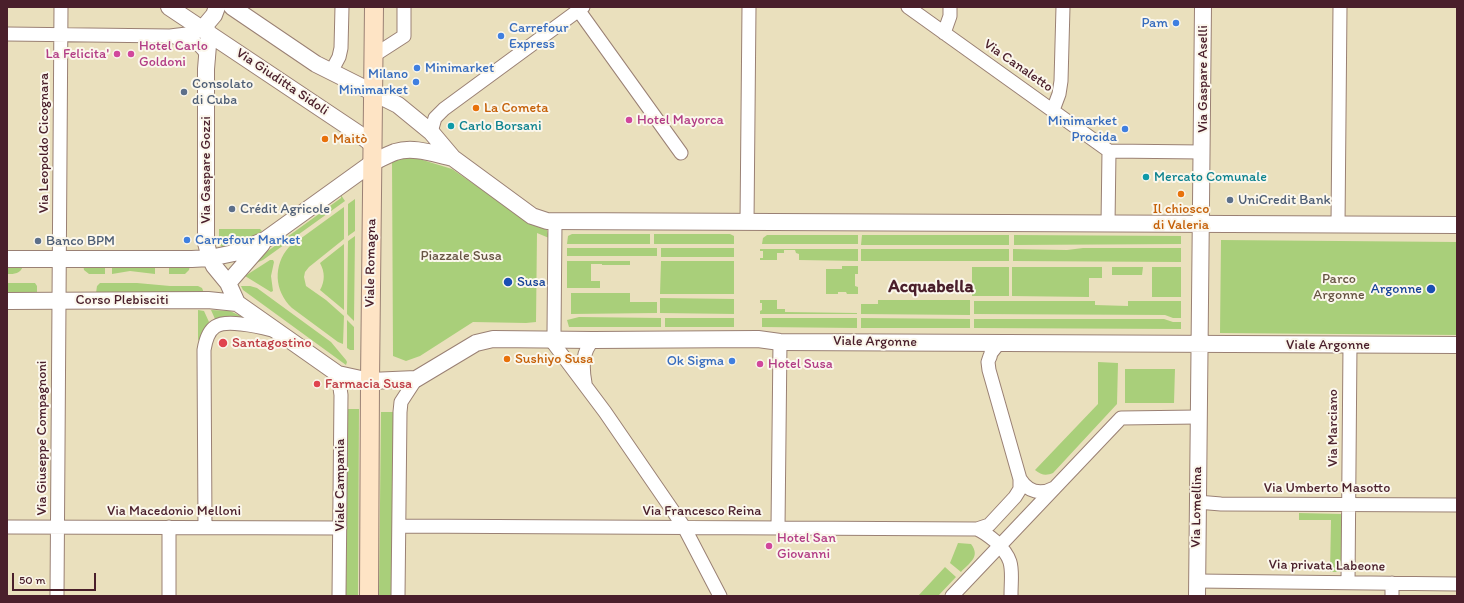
<!DOCTYPE html>
<html>
<head>
<meta charset="utf-8">
<style>
	body { margin:0 }
	#map { position:relative; width:1464px; height:603px; overflow:hidden; background:#eae0bd; font-family:Itim,sans-serif }
	canvas { display:block }
	.frame { position:absolute; inset:0; border:8px solid #4a1f2b; pointer-events:none }
	.scale { position:absolute; left:12px; top:573px; width:84px; height:18px; box-sizing:border-box; border:2px solid #4a1f2b; border-top:0; padding-left:5px; font-size:12px; line-height:14px; white-space:nowrap; color:#4a1f2b; -webkit-text-stroke:3px #fbf7ec; paint-order:stroke }
</style>
</head>
<body>
<div id="map">
<canvas width="1464" height="603"></canvas>
<div class="frame"></div>
<div class="scale">50 m</div>
</div>
<script>
const context = document.querySelector('canvas').getContext('2d');
context.lineJoin = 'round';
function fillPath(path, color) { context.fillStyle = color; context.fill(path, 'evenodd'); }
function trace(path, color, width, dash) { context.strokeStyle = color; context.lineWidth = width; context.lineCap = dash ? 'butt' : 'round'; context.setLineDash(dash || []); context.stroke(path); }
function label(font, color, halo, rows, align = 'center') {
  context.font = font + ' Itim,sans-serif'; context.lineWidth = 4; context.setLineDash([]); context.textBaseline = 'middle'; context.strokeStyle = halo; context.fillStyle = color; for (const [text, x, y, turn = 0] of rows) {
    context.save(); context.translate(x, y); context.rotate((+turn || 0) * Math.PI / 180); context.textAlign = isNaN(turn) ? turn : align; if (halo) context.strokeText(text, 0, 0); context.fillText(text, 0, 0); context.restore();
  }
}
fillPath(new Path2D(`
	M413 157 452 169 530 223 547 230 549 238 537 233 536 322 526 323 473 322 420 356 406 361 393 356 392 161Z
	M341 195 345 201 263 260 243 269 341 198Z
	M355 199V231L348 236V204Z
	M344 207V239L309 267 305 272 304 277 306 286 326 300 344 316 343 344 338 342 292 308C274 291 273 265 289 247Z
	M219 229H260L262 231 250 239 224 249 219 244Z
	M572 234H650V244H567L568 236Z
	M654 234H730L734 236V244H654Z
	M767 235H858V244H762L763 238Z
	M862 235H1009V245H861Z
	M1014 235 1181 236V244L1014 245Z
	M355 236 354 321 347 314 348 241Z
	M1221 240 1457 242V335L1220 333Z
	M344 244V310L320 290C325 281 325 272 320 263Z
	M567 248H657V256H567Z
	M661 248H734V257H661Z
	M1083 248H1181V262L1013 261V249L1067 250Z
	M760 249H858V261L799 260V254L796 253 795 250H784V253H777V260H760V258H763V251H760Z
	M861 249H1009V261H861Z
	M270 260H273L274 262 271 276 273 291 271 292 245 276Z
	M567 261H630V265H602V264H591V281H600V288H567Z
	M661 261H734V294H660Z
	M7 264 23 266C20 274 15 274 7 274Z
	M83 264H105V274H89L84 270Z
	M112 264 190 265 189 270 185 274H169V268H155V274L130 271 112 274Z
	M842 266H858V274H855V286L858 287V294H847L846 292H838V294H826V269H842Z
	M972 267H1009V296H972Z
	M1012 267H1102V278H1089V297L1012 296Z
	M1112 267H1143L1142 275H1112Z
	M1152 267H1181V297H1152Z
	M7 283H35L37 286V293H7Z
	M100 283H137L170 286H198L202 288 204 293H96L97 286Z
	M241 286H250L257 288 331 342 346 360 347 362 346 365 243 290Z
	M571 293H630V302H657V313L571 314Z
	M660 298 734 299V314L660 313Z
	M760 300H777V309H785V312L857 313V314H760V311L762 310V303H760Z
	M878 300H970V315L861 314V304H878Z
	M974 301H1095V305L1128 306V301H1181V318H1173L1165 315 974 314Z
	M198 310 204 311 209 322 198 341Z
	M211 310 230 311 249 320 215 319Z
	M579 317 661 318V327H569L567 320Z
	M665 318H734V327H665Z
	M762 318H857V328L762 327Z
	M861 318 970 319V328H861Z
	M974 319H1164L1173 322H1181V329L974 328Z
	M347 320 354 327V350H350L347 348Z
	M1098 362 1118 363 1117 404 1053 473C1046 476 1041 475 1035 470L1098 404Z
	M1125 369H1175L1174 403H1125Z
	M347 409H359L358 596H346Z
	M381 412H394L393 596H379Z
	M1299 513 1341 514 1342 546 1340 572H1330L1331 520H1299Z
	M958 543 971 544C981 557 969 563 961 572L950 563Z
	M945 567 956 577 938 596H918Z`), '#a9cf7a');
const minor = new Path2D(`
	M908 7 1109 151
	M579 11 681 153
	M944 33 950 16V7
	M7 34 170 36 195 33 203 28
	M176 38C191 41 202 42 208 58
	M373 56 404 36V7
	M331 72 339 57 341 48 342 7
	M1053 110 1059 94 1061 81 1063 7
	M431 132 435 118 444 109 583 7
	M1109 151 1202 152
	M555 222 554 333 551 340 605 412 684 527 720 596
	M747 222 749 7
	M1108 224 1109 151
	M1338 224 1340 7
	M338 374 341 395 339 596
	M585 383C582 367 582 352 593 340
	M1020 479C1028 492 1041 495 1054 488
	M1197 502 1221 504 1457 505
	M399 526 977 529C984 532 989 536 995 541 1016 561 1011 569 1011 596
	M7 527 340 528
	M205 527 204 350C208 325 218 321 241 324 251 325 261 327 272 330
	M778 527 780 342
	M977 529 989 525 1015 497 1020 489V479L989 370 988 362 990 356V357L991 353 999 343
	M1197 581 1457 584
	M1348 582 1350 345
	M57 596 61 7
	M169 596V527
	M398 596 400 412 401 402 416 379
	M952 596 1121 418 1198 417
	M1392 596V583`);
const tertiary = new Path2D(`
	M169 7 359 134 373 145
	M232 7 316 64 398 105 431 132 453 158 532 216 547 221 1457 225
	M203 28 214 15 217 7
	M209 33 206 69V243L210 258 214 266 228 283 237 303 338 374 370 381 416 379 476 343 493 339 593 340 758 339 780 342 1457 345
	M7 259H192L210 258 234 253 265 240 372 163C380 159 387 155 395 152 414 146 434 154 453 158
	M228 283 262 244
	M7 301 208 300 237 303
	M1197 596 1203 7`);
const secondary = new Path2D(`
	M369 596 370 381 374 7`);
trace(minor, '#9a8074', 15);
trace(tertiary, '#9a8074', 18);
trace(secondary, '#9a8074', 20);
trace(minor, '#fff', 13);
trace(tertiary, '#fff', 16);
trace(secondary, '#fee4c5', 18);
for (const [x, y, r, color] of [
	[1176,23,4,"#3f7fe0"],
	[501,36,4,"#3f7fe0"],
	[117,54,4,"#d1479c"],
	[131,54,4,"#d1479c"],
	[417,68,4,"#3f7fe0"],
	[416,82,4,"#3f7fe0"],
	[184,92,4,"#5c6f8a"],
	[476,108,4,"#e8710a"],
	[629,120,4,"#d1479c"],
	[451,126,4,"#0f9aa8"],
	[1125,129,4,"#3f7fe0"],
	[325,139,4,"#e8710a"],
	[1146,177,4,"#0f9aa8"],
	[1181,194,4,"#e8710a"],
	[1230,200,4,"#5c6f8a"],
	[232,209,4,"#5c6f8a"],
	[187,240,4,"#3f7fe0"],
	[38,241,4,"#5c6f8a"],
	[508,282,5,"#1a4fb4"],
	[1431,289,5,"#1a4fb4"],
	[223,343,5,"#e0444e"],
	[507,359,4,"#e8710a"],
	[732,361,4,"#3f7fe0"],
	[760,364,4,"#d1479c"],
	[317,384,4,"#e0444e"],
	[769,546,4,"#d1479c"]
]) { const dot = new Path2D(); dot.arc(x, y, r, 0, 2 * Math.PI); context.fillStyle = color; context.fill(dot); trace(dot, '#fbf7ec', 1.5); }
label('14px', '#366cbe', '#fbf7ec', [
	["Pam",1168,23],
	["Carrefour",509,28,"left"],
	["Express",509,44,"left"],
	["Minimarket",425,68,"left"],
	["Milano",408,74],
	["Minimarket",408,90],
	["Minimarket",1117,121],
	["Procida",1117,137],
	["Carrefour Market",195,240,"left"],
	["Ok Sigma",724,361]
], 'right');
label('14px', '#b23c85', '#fbf7ec', [
	["Hotel Carlo",139,46],
	["Goldoni",139,62],
	["La Felicita'",109,54,"right"],
	["Hotel Mayorca",637,120],
	["Hotel Susa",768,364],
	["Hotel San",777,538],
	["Giovanni",777,554]
], 'left');
label('14px', '#4a1f2b', '#fbf7ec', [
	["Via Canaletto",1018,66,35],
	["Via Gaspare Aselli",1203,79,-90],
	["Via Giuditta Sidoli",282,82,34],
	["Via Leopoldo Cicognara",44,143,-90],
	["Via Gaspare Gozzi",206,170,-90],
	["Viale Romagna",371,263,-89],
	["Corso Plebisciti",122,300],
	["Viale Argonne",875,342,1],
	["Viale Argonne",1328,345],
	["Via Marciano",1333,428,-90],
	["Via Giuseppe Compagnoni",42,438,-90],
	["Viale Campania",340,485,-90],
	["Via Umberto Masotto",1327,488],
	["Via Lomellina",1197,507,-89],
	["Via Macedonio Melloni",174,511],
	["Via Francesco Reina",702,511],
	["Via privata Labeone",1327,566,1]
]);
label('14px', '#4e5e75', '#fbf7ec', [
	["Consolato",192,84],
	["di Cuba",192,100],
	["UniCredit Bank",1238,200],
	["Crédit Agricole",240,209],
	["Banco BPM",46,241]
], 'left');
label('14px', '#c56008', '#fbf7ec', [
	["La Cometa",484,108],
	["Maitò",333,139],
	["Il chiosco",1181,209,"center"],
	["di Valeria",1181,225,"center"],
	["Sushiyo Susa",515,359]
], 'left');
label('14px', '#0d838f', '#fbf7ec', [
	["Carlo Borsani",459,126],
	["Mercato Comunale",1154,177]
], 'left');
label('14px', '#665443', '#fbf7ec', [
	["Piazzale Susa",461,256],
	["Parco",1339,279],
	["Argonne",1339,295]
]);
label('14px', '#164399', '#fbf7ec', [
	["Susa",517,282],
	["Argonne",1422,289,"right"]
], 'left');
label('14px', '#be3a42', '#fbf7ec', [
	["Santagostino",232,343],
	["Farmacia Susa",325,384]
], 'left');
label('bold 18px', '#4a1f2b', '#fbf7ec', [
	["Acquabella",931,287]
]);
</script>
</body>
</html>
